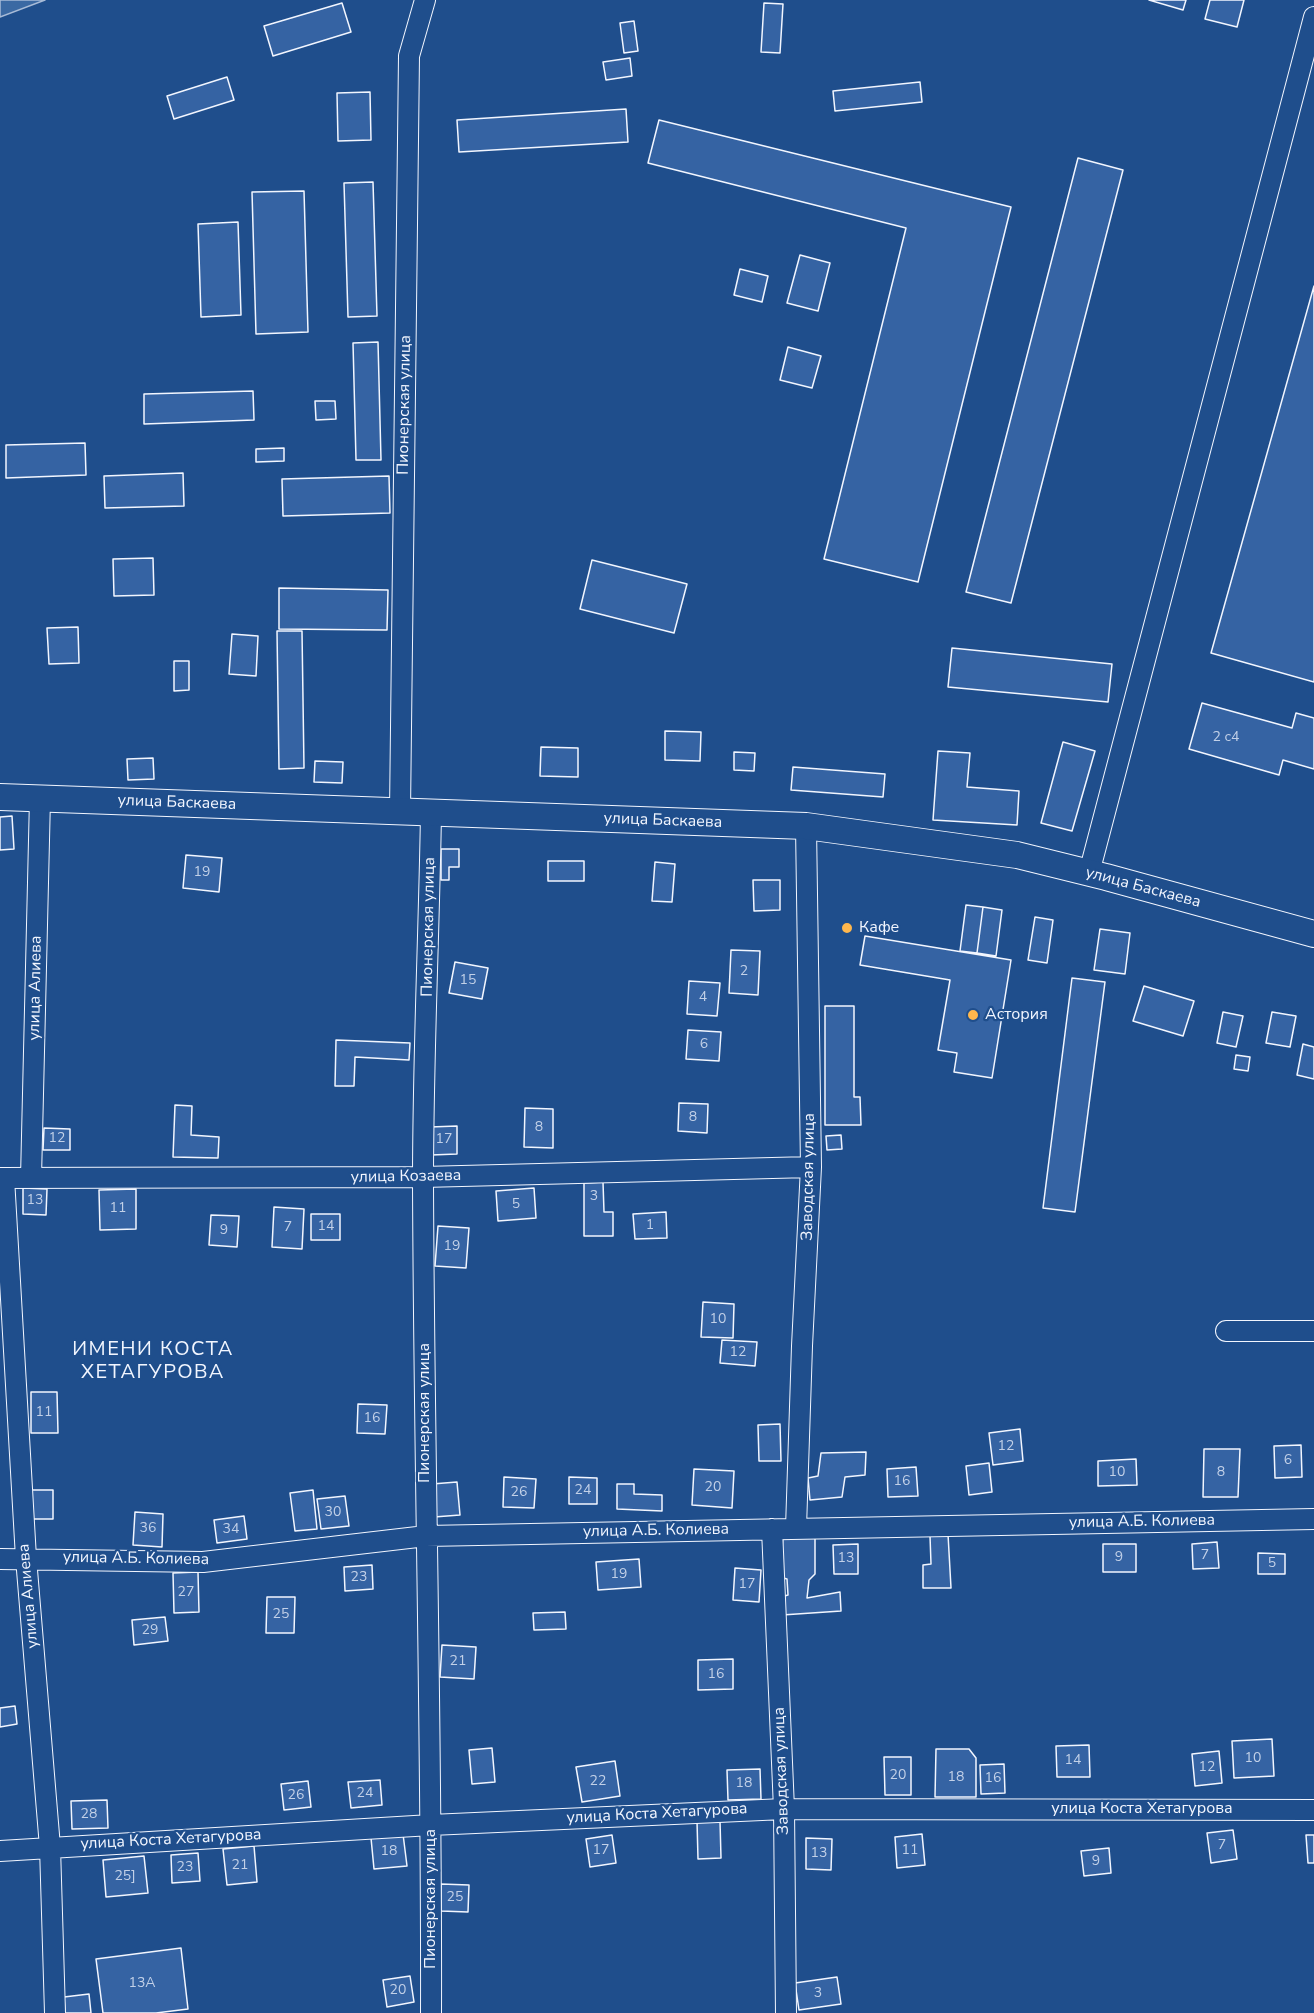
<!DOCTYPE html>
<html>
<head>
<meta charset="utf-8">
<style>
	body { margin:0 }
	canvas { display:block; background:#1f4e8c }
</style>
</head>
<body>
<canvas width="1314" height="2013"></canvas>
<script>
const context = document.querySelector('canvas').getContext('2d');
context.lineJoin = 'round';
function fillPath(path, color) { context.fillStyle = color; context.fill(path, 'evenodd'); }
function trace(path, color, width, dash) { context.strokeStyle = color; context.lineWidth = width; context.lineCap = dash ? 'butt' : 'round'; context.setLineDash(dash || []); context.stroke(path); }
function label(font, color, halo, rows, align = 'center') {
  context.font = font + ' "Nunito Sans",sans-serif'; context.lineWidth = 4.5; context.setLineDash([]); context.textBaseline = 'middle'; context.strokeStyle = halo; context.fillStyle = color; for (const [text, x, y, turn = 0] of rows) {
    context.save(); context.translate(x, y); context.rotate((+turn || 0) * Math.PI / 180); context.textAlign = isNaN(turn) ? turn : align; if (halo) context.strokeText(text, 0, 0); context.fillText(text, 0, 0); context.restore();
  }
}
const water = new Path2D(`
	M0 0H45L0 17Z`);
fillPath(water, '#3b69a3');
trace(water, '#a8bbd7', 1.5);
const building = new Path2D(`
	M1149 0H1186L1183 10Z
	M1210 0H1244L1237 27 1205 19Z
	M342 3 351 32 273 56 264 26Z
	M764 3 783 4 780 53 761 52Z
	M634 21 638 51 624 53 620 23Z
	M630 58 632 76 606 80 603 62Z
	M227 77 234 100 174 119 167 96Z
	M920 82 922 102 835 111 833 91Z
	M370 92 371 140 338 141 337 93Z
	M626 109 628 142 459 152 457 120Z
	M659 120 1011 207 918 582 824 559 906 228 648 163Z
	M1078 158 1123 170 1011 603 966 592Z
	M373 182 377 316 348 317 344 183Z
	M304 191 308 332 256 334 252 192Z
	M238 222 241 315 201 317 198 224Z
	M800 255 830 263 818 311 787 303Z
	M740 269 768 276 762 302 734 295Z
	M1314 286V682L1211 653Z
	M378 342 381 460H356L353 343Z
	M788 347 821 356 812 388 780 380Z
	M253 391 254 420 144 424V394Z
	M315 401H335L336 419 316 420Z
	M85 443 86 475 6 478V445Z
	M284 448V461L256 462V449Z
	M183 473 184 506 105 508 104 476Z
	M389 476 390 513 283 516 282 479Z
	M153 558 154 595 114 596 113 559Z
	M592 560 687 584 674 633 580 609Z
	M279 588 388 590 387 630 279 629Z
	M78 627 79 663 49 664 47 628Z
	M277 631H302L304 768 279 769Z
	M232 634 258 636 256 676 229 674Z
	M952 648 1112 664 1108 702 948 687Z
	M174 661H189V690L174 691Z
	M1202 703 1292 728 1296 713 1314 718V769L1283 760 1279 775 1189 749Z
	M665 731 701 732 700 761 665 760Z
	M1063 742 1095 751 1072 831 1041 823Z
	M541 747 578 748V777L540 776Z
	M938 751 970 753 967 787 1019 791 1017 825 933 820Z
	M734 752 755 753 754 771 734 770Z
	M153 758 154 779 128 780 127 759Z
	M315 761 343 762 342 783 314 782Z
	M793 767 885 774 883 797 791 790Z
	M12 816 14 849 0 850V817Z
	M441 849H459V867H449V880H441Z
	M186 855 222 858 219 892 183 888Z
	M548 861H584V881H548Z
	M655 862 675 864 672 902 652 901Z
	M753 880H780V910L754 911Z
	M966 905 983 907 977 953 960 951Z
	M983 907 1002 910 996 956 977 953Z
	M1035 917 1053 920 1047 963 1028 960Z
	M1100 929 1130 933 1125 974 1094 970Z
	M865 936 1011 960 992 1078 954 1072 957 1053 938 1050 950 980 860 965Z
	M731 950 760 951 758 995 729 993Z
	M455 962 488 968 482 999 449 993Z
	M1072 978 1105 982 1075 1212 1043 1208Z
	M689 981 720 983 717 1016 687 1014Z
	M1144 986 1194 1001 1183 1036 1133 1021Z
	M825 1006H854V1097H860L861 1125H825Z
	M1223 1012 1243 1016 1236 1047 1217 1043Z
	M1272 1012 1296 1016 1290 1047 1266 1043Z
	M688 1030 721 1032 719 1061 686 1059Z
	M336 1040 410 1043 409 1060 355 1057 354 1086H335Z
	M1303 1044 1314 1047V1079L1297 1075Z
	M1236 1055 1250 1057 1248 1071 1234 1069Z
	M679 1103 708 1104 707 1133 678 1131Z
	M175 1105 192 1106 191 1135 219 1137 218 1158 173 1157Z
	M525 1108 553 1109V1148L524 1147Z
	M457 1126V1154L431 1155 430 1127Z
	M44 1128 70 1129V1150H43Z
	M841 1135 842 1149 827 1150 826 1136Z
	M603 1182 604 1212H613V1236H584V1183Z
	M23 1188 47 1189 46 1215 23 1214Z
	M534 1188 536 1218 498 1221 496 1191Z
	M136 1189V1229L100 1230 99 1190Z
	M274 1207 304 1209 302 1249 272 1247Z
	M666 1212 667 1238 635 1239 633 1214Z
	M311 1214H340V1240H311Z
	M211 1215 239 1216 237 1247 209 1245Z
	M438 1226 469 1228 466 1268 435 1266Z
	M703 1302 734 1304 733 1338 701 1337Z
	M722 1340 757 1342 755 1366 720 1363Z
	M31 1392H57L58 1433H31Z
	M358 1404 387 1405 385 1434 357 1433Z
	M780 1424 781 1461H759L758 1425Z
	M1020 1429 1023 1461 993 1465 989 1433Z
	M1301 1445 1302 1477 1275 1478 1274 1446Z
	M1204 1449H1240L1238 1497H1203Z
	M866 1452 865 1475 845 1477 842 1497 810 1500 808 1478 818 1476 821 1453Z
	M1136 1459 1137 1485 1098 1486V1461Z
	M989 1463 992 1492 969 1495 966 1466Z
	M916 1467 918 1496 888 1497 887 1469Z
	M694 1469 734 1471 732 1508 692 1505Z
	M504 1477 536 1479 534 1508 503 1507Z
	M569 1477 597 1478V1504H569Z
	M457 1482 460 1515 434 1517 432 1484Z
	M617 1484H634V1494L662 1495V1511L617 1509Z
	M31 1490H53V1519H30Z
	M313 1490 317 1529 295 1531 290 1493Z
	M345 1496 349 1526 321 1529 317 1499Z
	M135 1512 163 1514 162 1547 133 1545Z
	M244 1516 247 1539 217 1543 214 1520Z
	M948 1534 951 1588H923V1565L931 1564 930 1536Z
	M783 1535 815 1536V1574L809 1580 807 1598 840 1592 841 1611 782 1615 781 1597 788 1595 787 1579 780 1577Z
	M1217 1542 1219 1568 1193 1569 1192 1544Z
	M858 1544V1574H834L833 1545Z
	M1103 1544H1136V1572H1103Z
	M1258 1553 1285 1554V1574H1258Z
	M639 1559 641 1587 598 1590 596 1562Z
	M372 1565 373 1589 345 1591 344 1567Z
	M735 1568 761 1570 759 1602 733 1600Z
	M198 1572 199 1612 174 1613 173 1573Z
	M267 1597H295L294 1633H266Z
	M565 1612 566 1629 534 1630 533 1613Z
	M165 1617 168 1641 134 1645 132 1620Z
	M442 1645 476 1647 474 1679 440 1677Z
	M733 1659V1689L698 1690V1660Z
	M15 1706 17 1724 0 1727V1708Z
	M1272 1739 1274 1776 1234 1778 1232 1741Z
	M1089 1745 1090 1777H1057L1056 1746Z
	M492 1748 495 1782 472 1784 469 1750Z
	M936 1749H969L976 1758V1797H935Z
	M1219 1751 1222 1783 1195 1786 1192 1754Z
	M884 1757H911V1795H885Z
	M615 1761 620 1796 582 1802 576 1767Z
	M1004 1764 1005 1793 981 1794 980 1765Z
	M760 1769 761 1799 728 1800 727 1770Z
	M380 1780 382 1805 351 1808 348 1782Z
	M308 1781 311 1807 284 1810 281 1784Z
	M107 1800 108 1828 72 1829 71 1801Z
	M697 1821H720L721 1858 698 1859Z
	M1233 1830 1237 1859 1211 1863 1207 1833Z
	M403 1834 407 1866 374 1869 371 1838Z
	M922 1834 925 1865 897 1868 895 1837Z
	M612 1835 616 1863 590 1867 586 1839Z
	M1306 1835H1314V1863H1308Z
	M806 1838 832 1839 831 1870 806 1869Z
	M254 1846 257 1882 227 1885 223 1849Z
	M1109 1848 1111 1873 1084 1876 1081 1851Z
	M198 1853 200 1881 172 1883 171 1855Z
	M144 1856 148 1893 106 1897 103 1860Z
	M441 1884 469 1885 468 1912 441 1911Z
	M181 1948 188 2009 156 2013H103L96 1959Z
	M410 1976 414 2002 387 2007 383 1980Z
	M837 1977 841 2004 799 2010 795 1983Z
	M89 1994 91 2013H65L64 1997Z`);
fillPath(building, '#3563a3');
trace(building, '#f2f6ff', 1.5);
const minor = new Path2D(`
	M400 811 409 56 425 0
	M1089 873 1314 17
	M0 1178 423 1177 811 1167
	M4 1178 26 1558 50 1847 55 2013
	M31 1178 40 798
	M1226 1331H1314
	M796 1528 802 1346 811 1167 806 826
	M772 1529 784 1809 786 2013
	M0 1559 203 1562 426 1536 1314 1519
	M0 1851 431 1825 784 1809 1314 1810
	M431 2013C432 1736 424 1458 423 1181 423 1058 429 935 431 813`);
const major = new Path2D(`
	M0 797 806 826 1017 855 1106 877 1314 934`);
trace(minor, '#f2f6ff', 22);
trace(major, '#f2f6ff', 28);
trace(minor, '#1f4e8c', 20);
trace(major, '#1f4e8c', 26);
for (const [x, y, r, color] of [
	[847,928,6,"#ffb74d"],
	[973,1015,6,"#ffb74d"]
]) { const dot = new Path2D(); dot.arc(x, y, r, 0, 2 * Math.PI); context.fillStyle = color; context.fill(dot); trace(dot, '#1f4e8c', 2); }
label('14px', '#c3d1e8', null, [
	["2 с4",1226,738],
	["19",202,873],
	["2",744,972],
	["15",468,981],
	["4",703,998],
	["6",704,1045],
	["8",693,1118],
	["8",539,1128],
	["12",57,1139],
	["17",444,1140],
	["3",594,1197],
	["13",35,1201],
	["5",516,1205],
	["11",118,1209],
	["1",650,1226],
	["14",326,1227],
	["7",288,1228],
	["9",224,1231],
	["19",452,1247],
	["10",718,1320],
	["12",738,1353],
	["11",44,1413],
	["16",372,1419],
	["12",1006,1447],
	["6",1288,1461],
	["10",1117,1473],
	["8",1221,1473],
	["16",902,1482],
	["20",713,1488],
	["24",583,1491],
	["26",519,1493],
	["30",333,1513],
	["36",148,1529],
	["34",231,1530],
	["7",1205,1556],
	["9",1119,1558],
	["13",846,1559],
	["5",1272,1564],
	["19",619,1575],
	["23",359,1578],
	["17",747,1585],
	["27",186,1593],
	["25",281,1615],
	["29",150,1631],
	["21",458,1662],
	["16",716,1675],
	["10",1253,1759],
	["14",1073,1761],
	["12",1207,1768],
	["20",898,1776],
	["18",956,1778],
	["16",993,1779],
	["22",598,1782],
	["18",744,1784],
	["24",365,1794],
	["26",296,1796],
	["28",89,1815],
	["7",1222,1846],
	["17",601,1851],
	["11",910,1851],
	["18",389,1852],
	["13",819,1854],
	["9",1096,1862],
	["21",240,1866],
	["23",185,1868],
	["25]",125,1877],
	["25",455,1898],
	["13А",142,1984],
	["20",398,1991],
	["3",818,1994]
]);
label('16px', '#f2f6ff', '#1f4e8c', [
	["Пионерская улица",405,405,-89],
	["улица Баскаева",177,803,2],
	["улица Баскаева",663,821,2],
	["улица Баскаева",1143,888,15],
	["Пионерская улица",429,927,-89],
	["улица Алиева",36,988,-89],
	["улица Козаева",406,1177,-1],
	["Заводская улица",809,1177,-89],
	["Пионерская улица",425,1413,-90],
	["улица А.Б. Колиева",1142,1522,-1],
	["улица А.Б. Колиева",656,1531,-1],
	["улица А.Б. Колиева",136,1559,1],
	["улица Алиева",29,1596,-95],
	["Заводская улица",782,1771,-92],
	["улица Коста Хетагурова",1142,1809],
	["улица Коста Хетагурова",657,1814,-3],
	["улица Коста Хетагурова",171,1840,-3],
	["Пионерская улица",431,1899,-90]
]);
label('16px', '#f2f6ff', '#1f4e8c', [
	["Кафе",859,928],
	["Астория",985,1015]
], 'left');
context.letterSpacing = '1.5px';
label('20px', '#f2f6ff', '#1f4e8c', [
	["ИМЕНИ КОСТА",153,1350],
	["ХЕТАГУРОВА",153,1373]
]);
context.letterSpacing = '0px';
</script>
</body>
</html>
